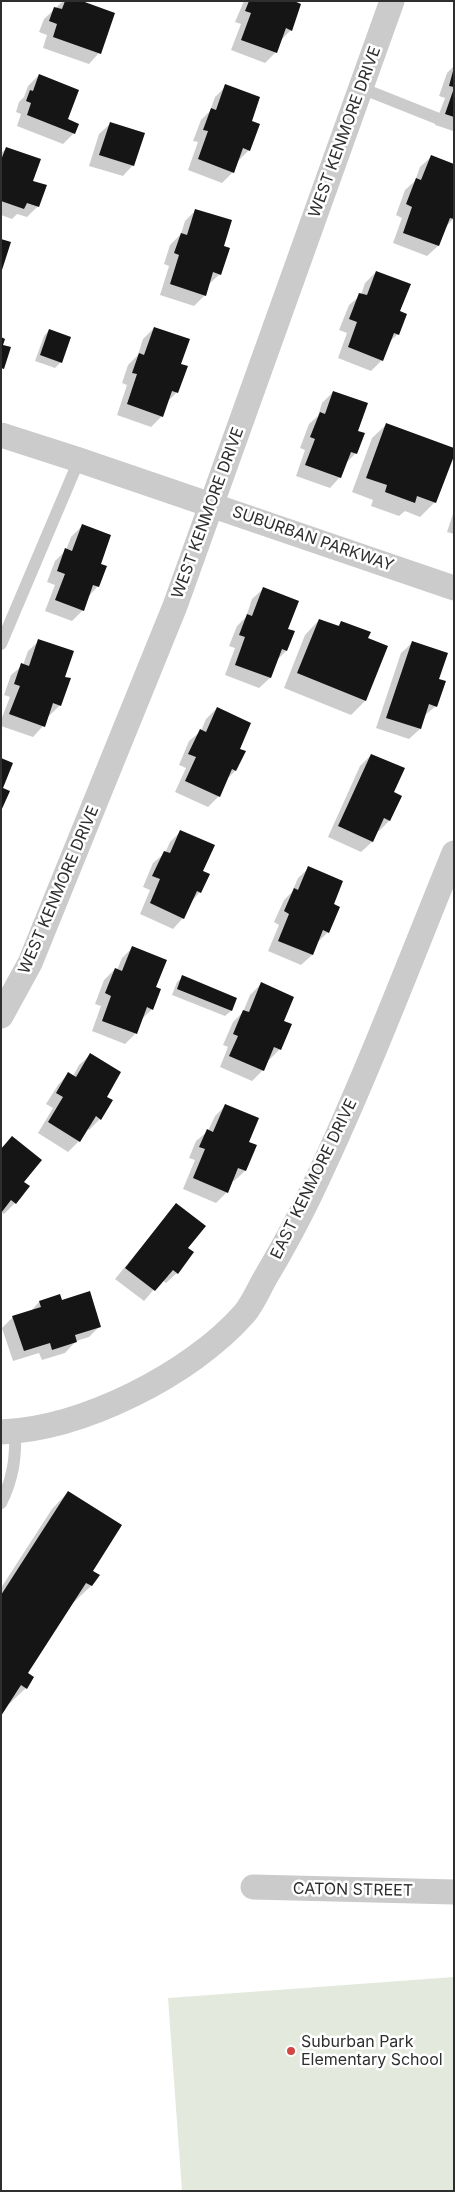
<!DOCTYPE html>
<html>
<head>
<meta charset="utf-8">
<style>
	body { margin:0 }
	#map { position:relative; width:455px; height:2192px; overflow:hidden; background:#fff; font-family:Inter,sans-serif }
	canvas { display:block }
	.frame { position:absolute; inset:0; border:2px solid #2e2e2e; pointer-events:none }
</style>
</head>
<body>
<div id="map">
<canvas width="455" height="2192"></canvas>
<div class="frame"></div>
</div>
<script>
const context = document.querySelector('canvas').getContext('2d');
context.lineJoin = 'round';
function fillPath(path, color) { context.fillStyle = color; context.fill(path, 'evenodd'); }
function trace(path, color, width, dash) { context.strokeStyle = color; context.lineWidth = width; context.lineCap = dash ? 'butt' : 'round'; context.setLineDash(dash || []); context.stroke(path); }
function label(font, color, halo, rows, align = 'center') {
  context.font = font + ' Inter,sans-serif'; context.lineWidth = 5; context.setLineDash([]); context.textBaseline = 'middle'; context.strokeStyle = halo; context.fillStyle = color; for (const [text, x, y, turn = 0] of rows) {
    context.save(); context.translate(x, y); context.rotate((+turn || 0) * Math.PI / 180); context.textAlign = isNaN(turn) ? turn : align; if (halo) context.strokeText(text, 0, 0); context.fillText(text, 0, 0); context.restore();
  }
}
fillPath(new Path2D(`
	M454 1977V2191H182L168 1998Z`), '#e3eadd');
fillPath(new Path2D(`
	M63 1H78L99 53 89 64 43 48 47 35 39 32 44 19Z
	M244 1H293L291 30 280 41 276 52 265 63 231 50 241 24 235 22Z
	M454 66V131L435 125 445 98 439 96 447 73Z
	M39 75 74 133 63 144 17 126 21 114 16 112 19 102 24 97 28 86Z
	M226 86 250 122 249 150 238 161 233 172 222 183 188 170 198 142 193 141 201 120 210 111 215 97Z
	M110 124 133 165 123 176 89 166 99 134Z
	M6 149 32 182 38 206 27 217 17 214 12 219 1 215V153Z
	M431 157 454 218 445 228 438 246 427 256 393 243 402 218 396 215 405 190 415 181 420 167Z
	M196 210 222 247 220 274 208 285 205 295 194 306 160 295 169 266 164 264 170 245 181 234 185 221Z
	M376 272 399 312 398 334 388 343 382 360 371 371 338 358 347 333 339 330 349 305 361 295 365 283Z
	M154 328 180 365 177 392 167 402 162 416 151 427 117 415 127 385 122 383 128 365 138 355 143 339Z
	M49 330 61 362 55 368 35 361 44 336Z
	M333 392 357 432 356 453 345 464 340 477 330 488 296 476 305 450 300 448 309 424 318 416 322 403Z
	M387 424 435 502 420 517 405 511 399 516 371 506 373 500 352 492 372 438Z
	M454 511V534L447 532Z
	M82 526 99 564 98 586 88 597 83 610 72 621 45 611 55 585 47 582 55 561 66 550 71 537Z
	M263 589 287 630 286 651 277 660 270 678 259 688 225 675 235 648 229 646 237 626 246 617 252 599Z
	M319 620 337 627 341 622 367 639 365 701 351 715 284 688 305 635Z
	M39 641 64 678 60 705 49 716 47 715 43 726 33 737 1 726V720L10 697 4 695 11 675 23 665 28 651Z
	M412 643 437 680 436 706 424 716 420 729 409 739 376 728 401 653Z
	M217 708 238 749 244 752 235 771 226 780 219 796 208 807 175 792 186 768 179 765 189 741 201 731 206 719Z
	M371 755 393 793 389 821 379 831H377L372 842 361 852 328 837 360 766Z
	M181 831 202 871 200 892 191 902 183 918 173 929 140 914 150 890 143 887 153 863 165 853 170 842Z
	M309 868 332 905 328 932 317 943 312 955 301 965 268 951 279 925 274 922 284 900 292 892 298 878Z
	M132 948 155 988 152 1009 141 1020 135 1034 125 1044 92 1031 101 1006 95 1004 104 980 115 969 117 970 122 958Z
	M183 977 236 998 231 1011 225 1016 172 995 177 982Z
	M261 984 283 1022 280 1049 269 1060 267 1059 263 1070 252 1081 220 1067 228 1047 223 1045 233 1022 243 1012 250 995Z
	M90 1055 105 1097 100 1119 89 1130 87 1128 79 1141 68 1152 38 1133 53 1108 46 1104 58 1085 68 1074 73 1076 79 1065Z
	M226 1105 247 1142 255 1145 245 1171 234 1181 232 1180 227 1192 216 1203 183 1189 195 1160 189 1158 196 1141 208 1131 215 1116Z
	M12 1138 22 1182 15 1203 4 1214 1 1212V1148Z
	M176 1205 187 1248 177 1273 166 1283 162 1280 144 1301 115 1279Z
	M39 1302H61L100 1326 89 1337 76 1341 65 1353 42 1360 39 1353 13 1361 2 1328 13 1317 30 1312Z
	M68 1492 91 1571 98 1575 91 1586 74 1602 73 1601 26 1673V1688L9 1704H7L1 1713V1588L52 1509Z`), '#0003');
fillPath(new Path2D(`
	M65 1H82L115 13 101 54 53 37 57 24 49 21 54 7 62 9Z
	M249 1H294L301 4 292 31 286 28 277 53 241 40 251 13 245 11Z
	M453 71H454V87L449 86Z
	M39 74 79 90 68 119 79 124 75 134 27 115 31 103 26 101 30 90 33 91Z
	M225 84 260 97 252 121 260 124 250 151 243 148 234 173 198 159 208 131 203 130 211 108 216 110Z
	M453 91H454V117L445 114Z
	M110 122 145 133 134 166 99 155Z
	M6 147 41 159 33 181 47 185 39 207 27 203 24 209 1 201V160Z
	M431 155 454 164V219L450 218 439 246 403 233 412 207 406 204 416 178 421 180Z
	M195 209 232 220 224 246 230 248 221 275 213 272 206 296 170 284 179 255 174 253 181 233 187 235Z
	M1 239 11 242 2 270 1 269Z
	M376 271 411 284 400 311 407 314 399 335 394 333 383 361 348 347 357 322 349 319 359 293 367 295Z
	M154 327 190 339 181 364 188 366 178 393 172 391 163 417 127 404 137 374 132 373 139 353 144 355Z
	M49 329 71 337 62 363 40 355Z
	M1 337 5 339 3 345 11 347 4 369 1 368Z
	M333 391 368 403 358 431 365 433 357 454 351 452 341 478 305 465 315 439 310 437 320 412 325 414Z
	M386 423 454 448V456L436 503 417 496 415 503 385 492 387 485 366 478Z
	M82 524 111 535 101 564 107 566 99 587 93 585 84 611 55 600 65 574 57 571 65 548 72 551Z
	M263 587 299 601 288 629 295 631 287 651 282 649 271 678 235 665 245 637 239 635 247 614 252 616Z
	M319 619 339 626 341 621 371 632 368 638 388 646 366 701 297 673Z
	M38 639 74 651 65 677 71 678 61 706 53 703 45 727 9 714 20 686 14 684 21 663 29 666Z
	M412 641 448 653 439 679 446 681 437 707 429 704 421 729 386 718Z
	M217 707 251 723 240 749 246 751 236 771 232 769 220 797 185 781 196 757 188 754 200 729 206 732Z
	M371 754 405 768 394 792 402 796 390 821 384 818 373 842 338 826Z
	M1 758 13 763 3 788 10 791 1 811Z
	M180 830 215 845 203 871 210 874 201 893 197 891 184 919 150 903 160 879 152 876 164 851 170 853Z
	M308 866 343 881 334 904 340 907 329 933 323 930 313 955 278 941 289 914 284 911 294 888 298 890Z
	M132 946 167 960 156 987 161 989 153 1010 147 1007 137 1034 102 1021 111 996 105 993 115 968 122 971Z
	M182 975 237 998 232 1011 177 989Z
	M261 982 294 997 284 1021 292 1024 281 1050 274 1047 264 1071 229 1056 238 1036 233 1034 243 1010 249 1012Z
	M90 1053 121 1072 107 1097 113 1100 101 1120 96 1116 80 1142 48 1122 63 1097 56 1093 68 1072 76 1077Z
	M225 1104 259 1118 249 1142 257 1145 246 1171 238 1168 228 1193 193 1178 205 1149 199 1147 207 1129 213 1132Z
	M12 1136 42 1160 24 1182 30 1186 16 1204 11 1200 1 1213V1149Z
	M176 1203 206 1226 188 1248 194 1252 178 1274 173 1270 155 1291 125 1268Z
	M90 1291 101 1327 75 1335 77 1342 52 1350 50 1343 24 1351 12 1316 41 1307 39 1301 60 1294 62 1300Z
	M68 1491 122 1525 93 1571 100 1575 92 1586 86 1583 28 1673 34 1677 27 1689 21 1685 1 1716V1595Z`), '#151515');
trace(new Path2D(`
	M361 88 454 125
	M1 644 79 460
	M1 1503C13 1479 16 1458 15 1431`), '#cbcbcb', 12);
trace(new Path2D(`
	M1 435 79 460 454 588
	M1 1016 30 963 175 606 392 1
	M1 1432C82 1429 190 1375 244 1314 252 1305 258 1291 264 1280 280 1253 295 1226 309 1197 363 1085 407 968 454 853
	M253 1887 454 1892`), '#cbcbcb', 25);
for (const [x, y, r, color] of [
	[291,2051,5,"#d24743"]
]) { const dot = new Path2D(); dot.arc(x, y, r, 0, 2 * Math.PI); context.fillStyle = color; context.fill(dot); trace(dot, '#fff', 2); }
label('16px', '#2e2e2e', '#fff', [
	["WEST KENMORE DRIVE",345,132,-70],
	["WEST KENMORE DRIVE",208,513,-70],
	["SUBURBAN PARKWAY",313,539,19],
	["WEST KENMORE DRIVE",59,890,-67],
	["EAST KENMORE DRIVE",314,1179,-64],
	["CATON STREET",353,1890,1]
]);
label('16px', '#2e2e2e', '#fff', [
	["Suburban Park",301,2042],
	["Elementary School",301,2060]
], 'left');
</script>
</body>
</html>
